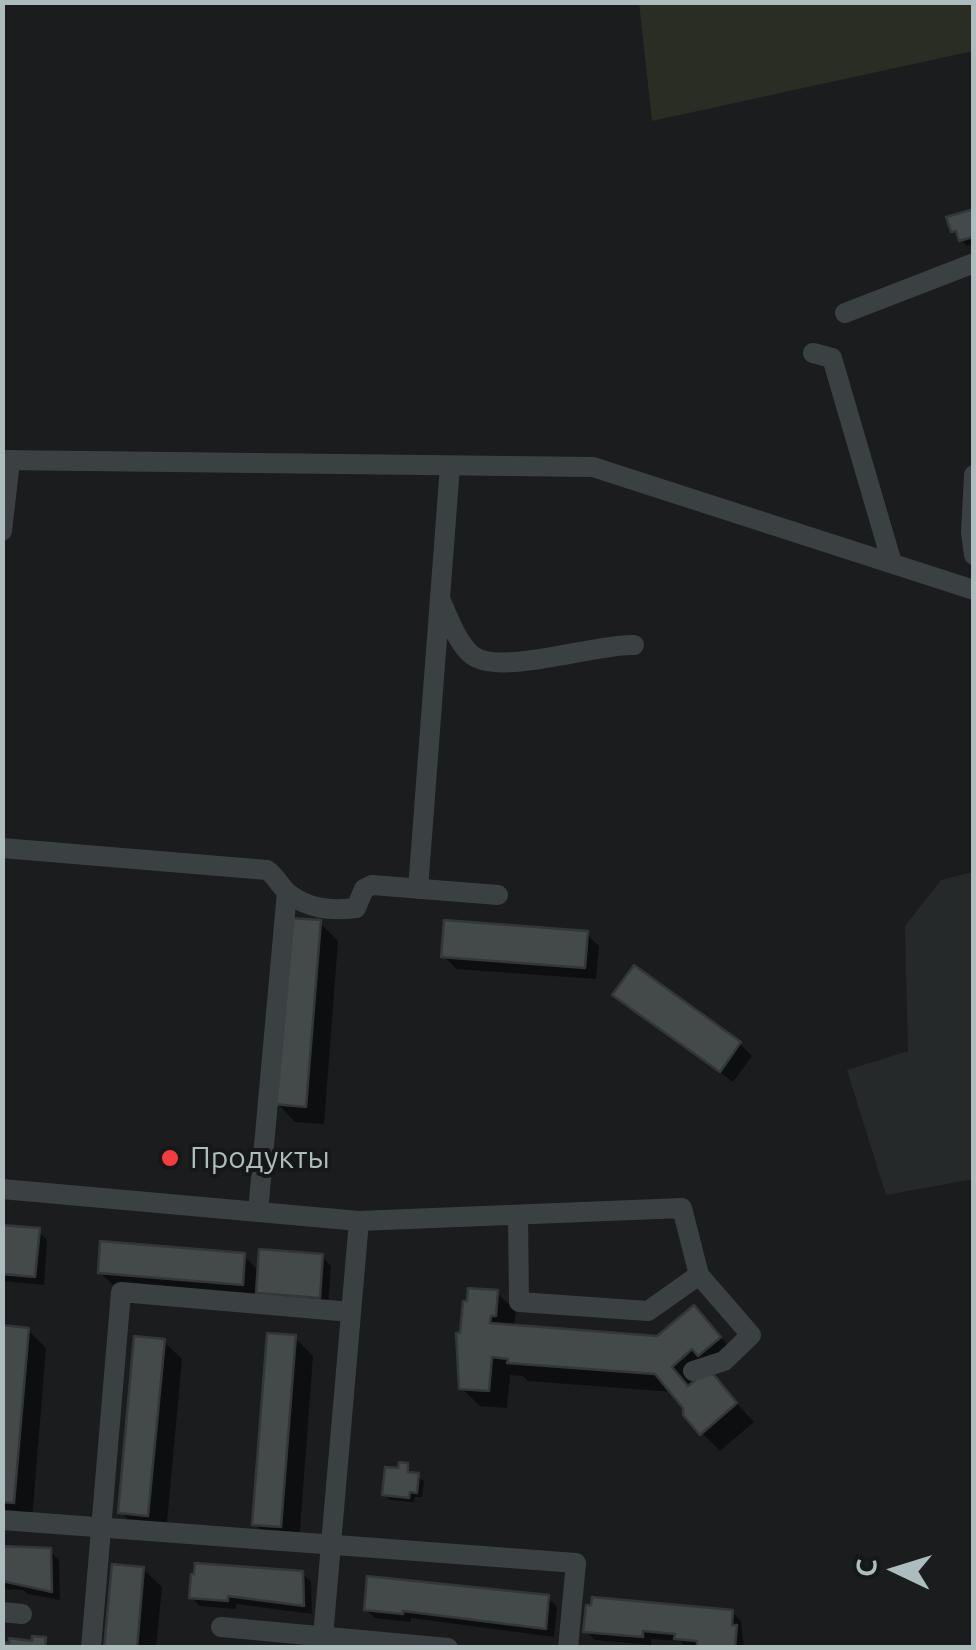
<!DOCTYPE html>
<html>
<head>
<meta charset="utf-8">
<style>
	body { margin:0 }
	#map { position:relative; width:976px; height:1650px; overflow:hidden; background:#1a1c1d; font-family:Ubuntu,sans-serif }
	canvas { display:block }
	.frame { position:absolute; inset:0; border:5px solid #adbcbc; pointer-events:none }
	.north { position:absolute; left:846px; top:1520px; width:100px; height:100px; -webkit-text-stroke:8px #151718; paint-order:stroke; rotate:274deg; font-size:28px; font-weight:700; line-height:40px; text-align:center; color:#adbcbc }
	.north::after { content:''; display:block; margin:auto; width:35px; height:45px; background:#adbcbc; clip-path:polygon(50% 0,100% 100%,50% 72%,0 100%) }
</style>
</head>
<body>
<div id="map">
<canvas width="976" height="1650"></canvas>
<div class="frame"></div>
<div class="north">С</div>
</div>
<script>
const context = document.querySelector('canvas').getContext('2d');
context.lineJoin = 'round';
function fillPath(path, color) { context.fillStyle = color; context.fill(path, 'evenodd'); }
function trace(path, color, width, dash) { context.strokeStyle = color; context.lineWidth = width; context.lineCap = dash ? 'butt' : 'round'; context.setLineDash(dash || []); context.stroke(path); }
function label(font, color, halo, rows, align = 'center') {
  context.font = font + ' Ubuntu,sans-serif'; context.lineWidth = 8; context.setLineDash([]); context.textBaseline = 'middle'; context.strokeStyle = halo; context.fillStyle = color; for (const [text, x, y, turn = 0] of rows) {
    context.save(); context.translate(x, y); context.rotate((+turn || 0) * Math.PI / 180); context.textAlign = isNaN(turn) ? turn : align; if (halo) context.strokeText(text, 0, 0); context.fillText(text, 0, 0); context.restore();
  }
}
fillPath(new Path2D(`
	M973 872V1179L886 1195 847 1070 908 1051 905 926 941 880Z`), '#26292a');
fillPath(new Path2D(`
	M639 3H973V51L652 121Z`), '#292d24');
fillPath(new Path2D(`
	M974 212V244L967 246 953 231Z
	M320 923 338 941 324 1124 295 1122 277 1103Z
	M586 934 599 946 596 979 456 969 444 956Z
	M615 995 740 1044 752 1056 733 1082Z
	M2 1228 38 1231 47 1240 44 1285 2 1281Z
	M244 1256 260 1272 322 1257 331 1266 328 1306 119 1291 100 1272Z
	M497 1293 516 1311 514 1328 658 1339 712 1327 737 1356 712 1366 713 1378 754 1422 720 1451 702 1433 673 1392 528 1381 523 1376 510 1375 507 1408 480 1406 461 1388Z
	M2 1328 28 1330 46 1348 32 1520 2 1517Z
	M295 1338 313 1356 299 1544 273 1542 254 1524Z
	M163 1341 182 1359 166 1533 139 1530 121 1512Z
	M407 1465 412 1475 424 1481 422 1497H415L414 1502 390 1500 384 1494Z
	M2 1549 50 1551 59 1560 60 1600 28 1594 23 1590 2 1589Z
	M143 1569 162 1587 156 1648H107Z
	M302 1573 311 1582 312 1614 236 1604V1609L200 1606 191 1597Z
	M548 1598 557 1607 554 1637 411 1618V1622L375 1618 366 1609Z
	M732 1612 741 1621 744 1648 686 1647 680 1641 651 1639V1645L595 1640 586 1631Z`), '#0007');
const building = new Path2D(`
	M974 209 973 237 959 241 956 231 951 232 946 217Z
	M289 918 321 920 306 1107 274 1104Z
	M444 920 588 931 585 968 441 957Z
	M634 965 741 1042 720 1072 612 995Z
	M2 1225 40 1228 35 1277 2 1274Z
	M100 1241 245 1253 243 1285 98 1273Z
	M259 1249 323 1254 320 1298 256 1293Z
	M468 1288 498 1290 496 1316H491L490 1323 657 1336 694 1305 721 1337 698 1356 692 1349 672 1367 688 1386 704 1373 714 1375 737 1403 700 1435 683 1415V1408L655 1374 507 1363 508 1359 492 1357 489 1391 459 1389 456 1333H460L463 1301H467Z
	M2 1325 29 1328 14 1503 2 1502Z
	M267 1333 296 1335 281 1527 252 1525Z
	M134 1336 165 1339 148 1516 118 1513Z
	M399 1462 408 1463V1472L419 1473 417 1493 410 1492 409 1498 382 1495 385 1467 398 1468Z
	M2 1546 51 1548 52 1592 2 1581Z
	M195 1563 303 1571 304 1606 228 1596V1601L189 1598 191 1574H194Z
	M112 1564 144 1567 137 1648H104Z
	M367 1576 549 1595 546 1629 403 1611V1614L364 1610Z
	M592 1597 733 1610 732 1625H737L735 1648 697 1646V1641L674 1639 675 1634 643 1631V1637L583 1632 586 1605H591Z
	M32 1636 46 1637 45 1648H2V1642L9 1643V1638L32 1641Z`);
fillPath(building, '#44494a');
trace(building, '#343739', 2.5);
trace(new Path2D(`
	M845 313 974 263
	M813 353 832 358 892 563
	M2 460 593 467 974 590
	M974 475 971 533 974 555
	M2 531 10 461
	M441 601C448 617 458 644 472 655 499 677 598 643 634 645
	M2 848 267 870C276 876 280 886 288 893 308 909 330 911 356 908L364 889 372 885 498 895
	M418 889 450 466
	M2 1189 359 1221
	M258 1212 287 892
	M518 1216 519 1302 648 1311 699 1275
	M2 1520 576 1563 568 1648
	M2 1612 22 1614
	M221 1627 448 1648
	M91 1648 121 1292 351 1312
	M322 1648 359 1221 682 1208 699 1275 751 1335 724 1361 693 1371`), '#3b4142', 20);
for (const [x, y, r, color] of [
	[170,1158,10,"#f33c3f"]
]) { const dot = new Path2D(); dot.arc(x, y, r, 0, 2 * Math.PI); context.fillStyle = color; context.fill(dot); trace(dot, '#151718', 4); }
label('30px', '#adbcbc', '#151718', [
	["Продукты",190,1158]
], 'left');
</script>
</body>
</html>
